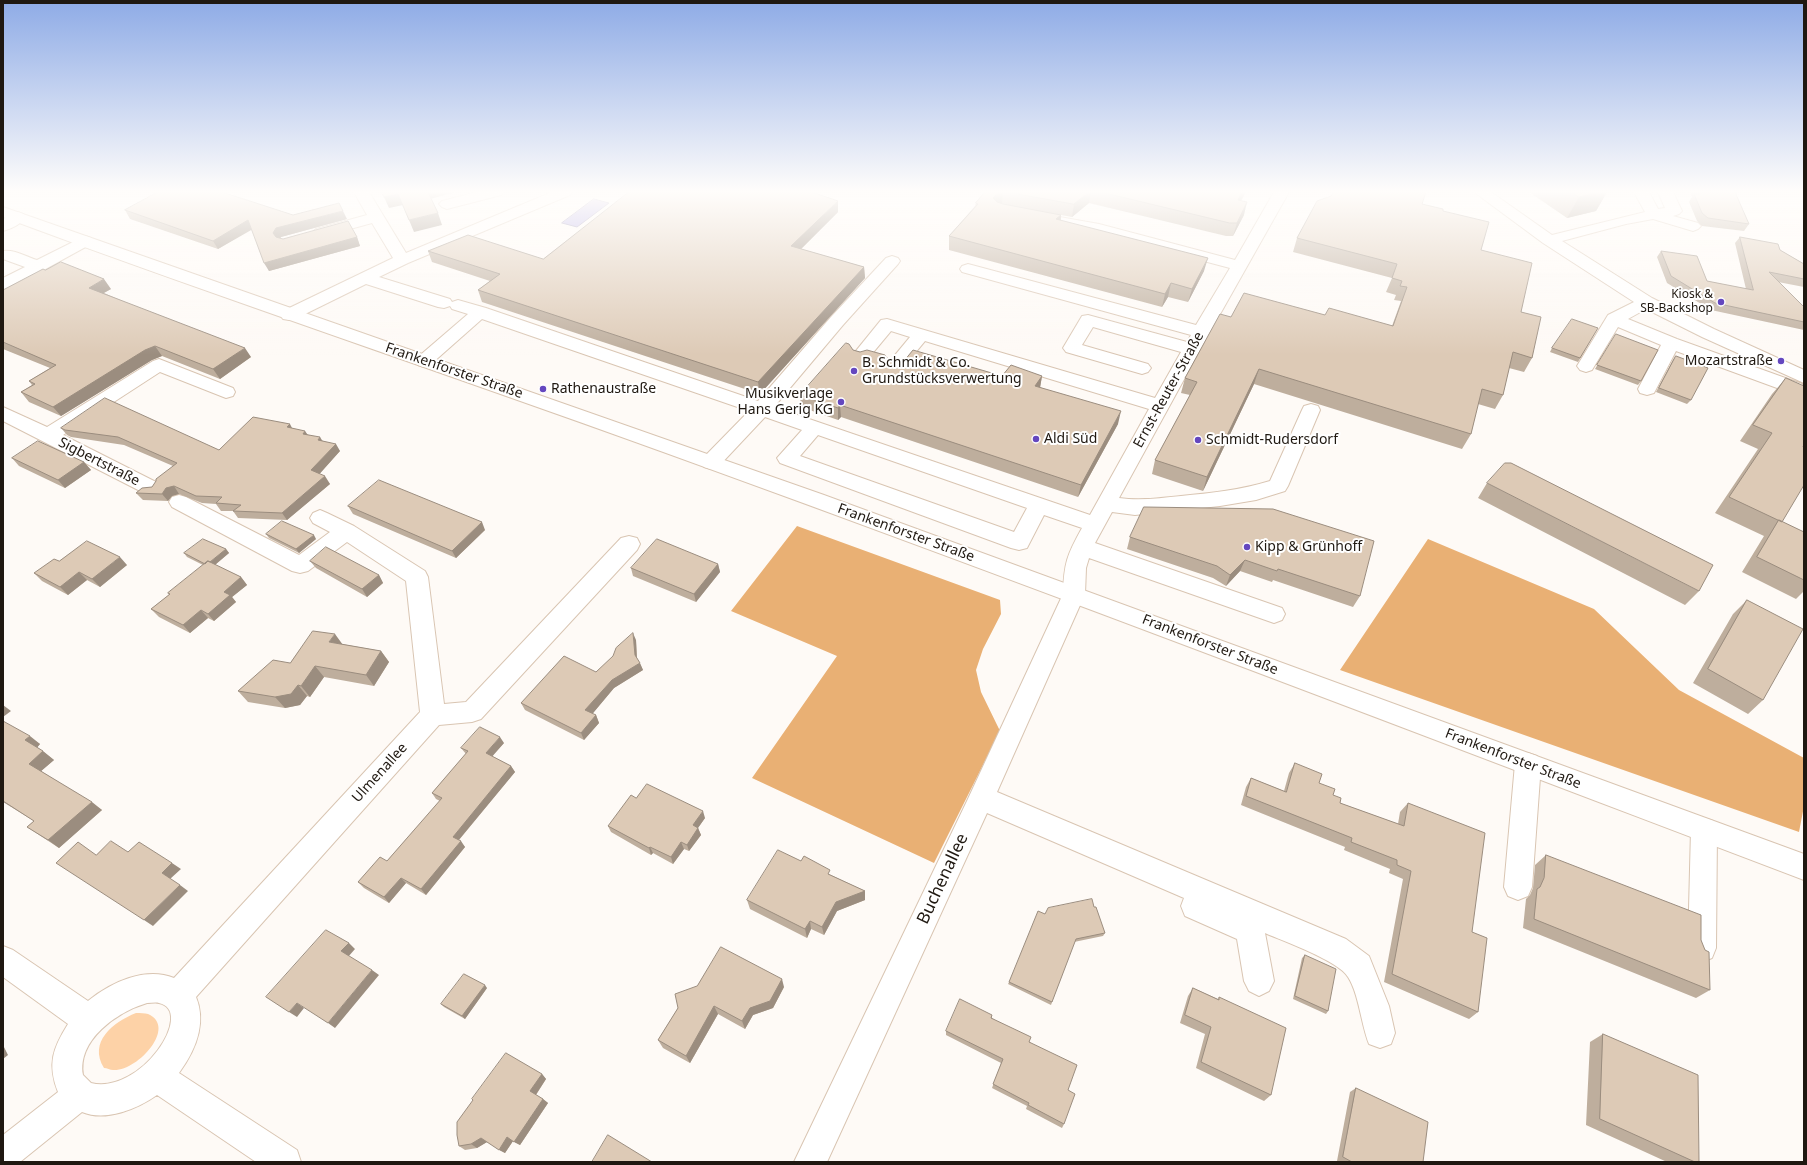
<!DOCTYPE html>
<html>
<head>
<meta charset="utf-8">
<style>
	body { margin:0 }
	#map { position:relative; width:1807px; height:1165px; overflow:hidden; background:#fefaf6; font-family:"Noto Sans",sans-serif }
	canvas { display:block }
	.frame { position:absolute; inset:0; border:4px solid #1f1811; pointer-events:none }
</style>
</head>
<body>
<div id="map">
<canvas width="1807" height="1165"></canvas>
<div class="frame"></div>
</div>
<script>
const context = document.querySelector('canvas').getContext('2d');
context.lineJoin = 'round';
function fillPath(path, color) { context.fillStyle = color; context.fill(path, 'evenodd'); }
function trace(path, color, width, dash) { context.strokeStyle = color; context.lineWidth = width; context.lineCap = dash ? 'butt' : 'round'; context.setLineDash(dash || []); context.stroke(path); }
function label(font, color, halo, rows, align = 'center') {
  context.font = font + ' "Noto Sans",sans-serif'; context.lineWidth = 4; context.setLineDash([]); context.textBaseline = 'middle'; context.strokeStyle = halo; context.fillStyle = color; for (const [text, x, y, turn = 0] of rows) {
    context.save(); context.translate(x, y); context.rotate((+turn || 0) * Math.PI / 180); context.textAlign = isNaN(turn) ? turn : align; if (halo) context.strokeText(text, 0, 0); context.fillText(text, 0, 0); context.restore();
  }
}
fillPath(new Path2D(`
	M136 1013C140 1013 145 1013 148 1014 178 1027 137 1072 113 1070 110 1070 107 1068 104 1068 88 1042 113 1022 136 1013Z`), '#fdd2a7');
fillPath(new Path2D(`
	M797 526 1000 600 1001 614 983 649 976 670 981 692 1000 731 934 863 752 778 837 656 731 611Z
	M1428 539 1594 609 1679 690 1804 758V806L1799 832 1340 670Z`), '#e9b074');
const water = new Path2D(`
	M594 199 609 203 577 227 562 223Z`);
fillPath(water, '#a79ee4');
trace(water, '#7e76a5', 1);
const minor = new Path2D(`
	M354 192H369L406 253 552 192H572L570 195 408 263 379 277 450 299 452 302 458 300 486 308 758 401 831 317 886 258 892 256 898 258 900 261 898 264 843 325 774 407 1090 515 1149 409 925 341 901 370 895 372 889 370 886 366 910 337 891 331 866 361 860 363 854 361 851 357 881 320 887 319 1155 398 1181 352 1093 327 1082 345 1148 364 1151 368 1148 372 1142 374 1066 352 1063 348 1082 316 1088 315 1187 342 1191 335 962 272 960 269 962 266 968 264 1196 325 1230 268 1098 233 1049 224 1046 221 1049 218 1054 216 1099 224 1235 260 1274 192H1289L1210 332 1119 498C1140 501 1160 498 1181 496 1211 493 1241 490 1270 481L1302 410 1304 406 1311 404 1318 406 1320 410 1288 486 1285 491 1256 500 1220 506 1135 515 1112 512 1095 543 1282 608 1285 614 1282 620 1274 623 1089 558 1086 568 1085 594 997 792 1346 939 1369 956 1389 1006 1395 1033 1391 1044 1380 1048 1369 1044C1361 1024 1359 994 1348 977 1339 961 1283 941 1265 933L1274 981 1269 991 1259 996 1249 991 1244 981 1237 939 1185 916 1181 906 1184 898 987 813 827 1162H794L967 801 1063 594C1064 563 1067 555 1082 528L1044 515 1027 548 1019 550 1011 548 780 463 777 458 802 430 765 417 718 467 711 469 704 467 701 462 704 457 749 411 482 319 430 365 424 367 418 365 415 361 418 357 468 314 452 309 450 306 444 308 438 307 366 284 295 319 289 320 283 319 280 315 283 311 393 258 372 223 321 237 316 235 313 232 316 229 367 215ZM818 435 1027 508 1014 532 800 456Z
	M477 192H503L501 195 447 209 442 207 439 204 442 201Z
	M1474 192H1491L1552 235 1645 212 1634 192H1649L1658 209 1665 208 1658 192H1673L1682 211 1679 214 1673 216 1698 223 1701 226 1698 229 1693 231 1653 219 1626 224 1562 241 1652 298 1714 329 1804 370V383L1702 337 1646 309 1628 319 1677 339 1802 384 1804 388 1802 392 1795 394 1788 392 1676 351 1654 393 1647 395 1640 393 1638 389 1661 345 1618 327 1592 370 1586 372 1580 370 1577 366 1608 315 1634 302 1543 243Z
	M18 212 23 214 26 217C21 224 11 229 3 231V219Z
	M85 236 91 238 93 241 91 244 9 289 3 290V278L25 267 3 259V251C14 249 27 257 37 260Z
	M159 359 233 388 235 392 233 396 226 398 160 372 63 435 158 483 161 488 158 493 151 495 144 493 3 421V407L47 427 153 361Z
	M179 495 186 497 299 555 330 532 313 523 310 518 313 513 320 510 327 513 354 526 425 571 428 577 444 704 466 702 621 538 629 536 637 538 640 544 637 550 481 719 472 722 439 725 196 997C207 1024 195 1051 179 1073L297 1150 301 1162H256L157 1095C137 1109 106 1122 82 1112L20 1162H3V1135L58 1092C47 1064 53 1048 68 1024L3 977V946L13 950 88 1001C110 983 145 966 174 978L420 712 406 581 347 542 308 571 300 573 292 571 172 507 169 502 172 497ZM147 1003C151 1003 156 1002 159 1003 196 1011 141 1095 91 1083L83 1075C77 1040 117 1012 147 1003Z
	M1528 753 1537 756 1541 764 1532 887 1528 896 1518 900 1508 896 1504 887 1515 764 1519 756Z
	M1704 818 1713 821 1717 830 1716 948 1712 958 1702 962 1692 958 1688 948 1691 830 1695 821Z`);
const major = new Path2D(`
	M3 207 824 495 1804 854V880C1425 736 1047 591 666 453 446 373 223 299 3 217Z`);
trace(minor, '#d9c5b2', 2);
trace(major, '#d9c5b2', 2);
fillPath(minor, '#fff');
fillPath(major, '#fff');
fillPath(new Path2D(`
	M985 192H1246L1241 201 1244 215 1233 236H1226L1089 203 1072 217 1061 215V220L1204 271 1188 302 1168 297 1162 307 949 250V236L975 206 976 203Z
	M1529 192H1607L1596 211 1567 218Z
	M1690 192H1735L1749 224 1744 231 1702 226 1697 221 1689 202 1692 197Z
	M1422 204 1443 211 1481 250 1521 312 1532 358 1524 372 1509 368 1503 395 1495 409 1478 404 1471 434 1462 449 1254 384 1203 491 1152 474 1155 460 1190 395 1181 393 1185 378 1231 317 1325 315 1392 326 1401 301 1394 300 1396 295 1386 292 1392 278 1293 252 1297 238Z
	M125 210 293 215 347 219 281 237 280 238 283 239 357 237 360 246 269 271 251 229 218 249 130 219Z
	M838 212 801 249 864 267 865 278 760 394 482 302 478 290 490 281 432 262 428 251 543 259Z
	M1740 237 1780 250 1804 264V287L1778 282 1804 307V330L1711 310 1667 283 1657 257 1661 251 1707 281 1746 289 1735 243Z
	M45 270 111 289 104 293 251 357 220 379 162 356 152 360 61 416 29 402 21 392 32 385 29 381 50 368 3 349V290Z
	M1598 328 1578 362 1550 352 1552 348Z
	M1616 334 1641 381 1638 385 1595 369Z
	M853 350 894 361H904L1002 376H1042L1040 387 1118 424 1078 497 841 417 838 420 801 407 800 395Z
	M1676 356 1691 400 1687 404 1656 392 1673 360Z
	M1786 378 1803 447 1782 522 1804 532V591L1796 599 1742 572 1764 536 1715 513 1758 449 1740 441 1772 394Z
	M61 428 219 450 292 428 323 441 340 451 319 474 330 484 287 520 238 518 233 511H221L216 504 202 503 179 494 172 496 168 501 143 500 136 493 152 487 173 466 124 445 71 437 67 435Z
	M12 458 84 462 91 470 65 488 19 466Z
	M1487 483 1699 591 1685 605 1478 498Z
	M348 506 485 530 456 558 353 514Z
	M1144 507 1360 596 1353 607 1273 580 1272 582 1240 571 1226 586 1213 578 1127 549 1130 537Z
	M266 534 316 539 299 553 269 538Z
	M226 549 229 553 215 565 241 577 247 585 232 597 236 602 214 621 208 618 190 633 159 617 151 609 169 595 168 593 203 565 187 557 184 553Z
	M59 561 127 565 100 587 87 580 68 595 42 581 34 573Z
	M310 561 379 575 383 583 367 597 316 568Z
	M718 564 720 572 696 602 633 576 631 568Z
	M1747 600 1763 700 1748 714 1693 683 1733 614Z
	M636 640 637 658 643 670 614 688 592 714 596 715 599 723 584 740 525 710 521 703 596 672Z
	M342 644 381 651 389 662 374 686 324 677 310 697 307 696 300 705 285 708 248 702 238 691 290 663Z
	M3 721 40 744 37 747 54 760 41 771 102 810 59 848 27 827 34 821 3 802Z
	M504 743 492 756 511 766 515 772 459 840 465 847 426 895 406 883 389 903 364 888 358 882 387 861 440 801 436 799 432 793 466 754 461 748Z
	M1295 763 1319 783 1340 803 1398 824 1400 812 1408 803 1472 932 1478 1012 1469 1019 1384 982 1403 879 1389 873 1390 869 1344 850 1345 847 1241 805 1246 787 1251 778 1284 791 1289 773Z
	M636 798 705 818 698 828 701 835 689 851 684 849 673 864 653 853 651 855 611 832 608 826Z
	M1546 855 1701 940 1710 990 1696 998 1523 928 1526 899 1530 895 1533 888 1535 865Z
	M801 861 865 891V900L837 911 824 935 811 929 807 938 750 909 747 900Z
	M1094 907 1105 933 1103 936 1074 942 1051 1005 1008 984 1009 982 1045 914Z
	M1305 955 1328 1011 1326 1014 1293 999 1302 958Z
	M784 987 773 1008 753 1015 745 1029 718 1014 690 1063 663 1048 658 1040 678 1008Z
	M487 988 465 1019 444 1007 441 1004Z
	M1193 988 1218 999 1219 997 1271 1095 1264 1101 1196 1068 1205 1034 1180 1023 1188 996Z
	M992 1015V1018L1030 1042 1068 1090 1064 1124 1062 1128 1026 1109 1027 1106 992 1088 1001 1063 946 1035V1031Z
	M1603 1034 1699 1162H1667L1586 1125 1590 1042Z
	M542 1074 546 1079 536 1095 543 1099 548 1103 520 1145 513 1141 505 1153 487 1142 477 1148 465 1150 459 1146Z
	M1356 1088 1423 1162H1339L1337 1161 1350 1092Z`), '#beae9d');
fillPath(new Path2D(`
	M427 192H456L430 199Z
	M1002 192H1003L1002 205 996 207 993 198 997 194Z
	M1089 192H1091L1089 203 1072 217 1074 204Z
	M1242 192H1246L1234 213 1238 200Z
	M1599 192H1607L1596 211 1567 218 1579 197Z
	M398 194 403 205 389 208 384 197Z
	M838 201V212L792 258 791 246Z
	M1247 202 1244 215 1233 236 1237 223Z
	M343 211 347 219 281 237 278 242 273 233 276 228Z
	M438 213 442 225 414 232 409 220Z
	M1061 215 1060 228 1056 219Z
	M248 220 253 229 218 249 213 241Z
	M357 237 360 246 269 271 264 263Z
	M1208 258 1204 271 1188 302 1192 289Z
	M864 267 865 278 760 394 758 382Z
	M104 279 111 289 96 297 89 288Z
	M1171 283 1168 297 1162 307 1165 294Z
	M155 346 162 356 152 360 61 416 53 407 145 350Z
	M245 348 251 357 220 379 213 369Z
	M1259 369 1254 384 1203 491 1207 477Z
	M1042 376 1040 388 1035 386Z
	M840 405 841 417 838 420V408Z
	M1121 411 1118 424 1078 497 1081 485Z
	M290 424 294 432 287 427Z
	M305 431 310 438 303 434Z
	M320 437 325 445 318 440Z
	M336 444 340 451 316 478 311 470Z
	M84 462 91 470 65 488 58 480Z
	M325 476 330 484 287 520 282 513Z
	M174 486 179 494 172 496 168 501 162 494 166 488Z
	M482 522 485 530 456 558 452 551Z
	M314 535 316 539 299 553 296 549Z
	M226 549 229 553 210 569 207 565Z
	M120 557 127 565 100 587 92 579Z
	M1245 560 1240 571 1226 586 1230 575Z
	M718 564 720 572 696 602 694 594Z
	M79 572 87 580 68 595 60 587Z
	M379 575 383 583 367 597 362 589Z
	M241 577 247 585 232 597 236 602 214 621 208 614 224 592Z
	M201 610 208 618 190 633 183 625Z
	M633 633 636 640 637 663 635 655Z
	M335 634 343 645 329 642Z
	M381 651 389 662 374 686 366 675Z
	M640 663 643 670 614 688 589 718 585 710 612 680Z
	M315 666 324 677 310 697 301 686Z
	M298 685 307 696 300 705 285 708 275 697Z
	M3 705 11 711 3 717Z
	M596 715 599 723 584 740 581 733Z
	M30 736 40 744 36 749 25 740Z
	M500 737 504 743 490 759 486 753Z
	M43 751 54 760 40 772 29 764Z
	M511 766 515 772 457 842 453 837Z
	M92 802 102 810 59 848 48 840Z
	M703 811 705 818 695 832 693 825Z
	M698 828 701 835 689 851 687 845Z
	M461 841 465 847 426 895 421 889Z
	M681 842 684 849 673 864 671 857Z
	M650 847 653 853 651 855 649 848Z
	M172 863 181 869 170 879 162 873Z
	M401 878 406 883 389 903 384 897Z
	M180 885 188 891 153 926 144 920Z
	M865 891V900L837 911 824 935 822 927 836 902Z
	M810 921 811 929 807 938 805 929Z
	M349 943 355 949 348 957 341 951Z
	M372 970 379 975 335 1028 328 1023Z
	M782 979 784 987 773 1008 753 1015 745 1029 742 1021 750 1008Z
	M485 985 487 988 465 1019 462 1016Z
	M297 1003 304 1008 297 1017 289 1012Z
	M714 1006 718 1014 690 1063 686 1056Z
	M3 1045 8 1055 3 1059Z
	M542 1074 546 1079 535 1096 530 1091Z
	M543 1099 548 1103 520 1145 514 1142Z
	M507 1137 513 1141 505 1153 499 1150Z
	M481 1138 487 1142 477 1148 471 1144Z`), '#9b8d7f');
const building = new Path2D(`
	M158 192H222L293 215 339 203 343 211 276 228 273 233 276 237 283 239 348 221 357 237 264 263 248 220 213 241 125 210Z
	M382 192H428L438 213 409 220 398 194 384 197Z
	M629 192H812L838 201 791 246 864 267 758 382 478 290 500 274 428 251 468 235 543 259Z
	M985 192H1002L997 194 993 198 997 202 1003 204 1061 215 1056 219 1208 258 1192 289 1171 283 1165 294 949 236 978 204 976 203Z
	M1007 192H1089L1074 204Z
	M1101 192H1242L1238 200 1247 202 1237 223H1230Z
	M1333 192H1426L1422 204 1443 209V211L1489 222 1481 250 1532 263 1521 312 1541 317 1532 358 1513 352 1503 395 1482 389 1471 434 1259 369 1207 477 1155 460 1197 382 1185 378 1220 314 1231 317 1244 293 1325 315 1329 308 1393 326 1407 287 1400 286 1402 281 1392 278 1397 264 1297 238 1317 201 1331 196Z
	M1572 192H1599L1579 197Z
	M1698 192H1735L1749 224 1708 218 1702 213 1694 194H1699Z
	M1740 237 1778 244 1780 250 1804 264V279L1769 272 1804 307V322L1715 303 1671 276 1661 251 1697 256 1707 281 1753 290Z
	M61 262 104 279 89 288 245 348 213 369 155 346 145 350 53 407 21 392 35 384 29 381 56 365 3 342V290L43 269 45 270Z
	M1572 319 1598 328 1580 358 1552 348Z
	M1616 334 1658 350 1641 381 1597 365Z
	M846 343 849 344 853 350 860 352 867 350 885 355 888 359 894 361 899 360 904 361 913 350 1002 376 1011 365 1042 376 1035 386 1121 411 1081 485 840 405 838 408 800 395Z
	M1676 356 1708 368 1691 400 1659 388Z
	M1786 378 1804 386V444L1803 447H1804V485L1782 522 1729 497 1772 433 1753 425Z
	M105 398 219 450 253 417 290 424 287 427 305 431 303 434 320 437 318 440 336 444 311 470 325 476 282 513 233 511 241 505 216 503 222 497 196 496 174 486 166 488 162 494 136 493 142 488 152 487 156 481V479L177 463 118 437 65 430 61 428Z
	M38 441 84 462 58 480 12 458Z
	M1505 463H1511L1713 565 1699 591 1487 483Z
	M379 480 482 522 452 551 348 506Z
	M1144 507 1273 509 1374 541 1360 596 1278 569 1277 571 1245 560 1230 575 1217 566 1130 537Z
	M1779 520 1804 532V580L1757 557Z
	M282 521 314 535 296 549 266 534Z
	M203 539 226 549 210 562 208 561 205 564 184 553Z
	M657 539 718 564 694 594 631 568Z
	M87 541 120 557 92 579 79 572 60 587 34 573 54 559 59 561Z
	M326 547 379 575 362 589 310 561Z
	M208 561 241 577 224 592 230 595 208 614 201 610 183 625 151 609 170 594 168 593Z
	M1747 600 1803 629 1763 700 1708 669Z
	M313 631 335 634 329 642 381 651 366 675 315 666 301 686 298 685 291 694 275 697 238 691 273 660 290 663Z
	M633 633 635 655 640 663 612 680 585 710 596 715 581 733 521 703 564 656 596 672 613 656 616 648Z
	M3 721 30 736 25 740 43 751 29 764 92 802 48 840 27 827 34 821 3 801Z
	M480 727 500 737 486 753 511 766 453 837 461 841 421 889 401 878 384 897 358 882 380 857 387 861 442 798 432 793 468 751 461 748Z
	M1295 763 1322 774 1319 783 1335 789 1333 795 1341 798 1340 803 1404 826 1408 803 1485 833 1472 932 1487 938 1478 1012 1392 974 1411 871 1397 865V860L1351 842 1352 838 1246 796 1251 778 1286 792Z
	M647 784 703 811 693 825 698 828 687 845 681 842 671 857 650 847 649 848 608 826 631 795 636 798Z
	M111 841 128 852 139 842 172 863 162 873 180 885 144 920 56 863 78 842 96 855Z
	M778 850 801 861 804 856 830 870 828 874 865 891 836 902 822 927 810 921 805 929 747 900Z
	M1546 855 1701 915V940L1705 950 1709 952 1710 990 1534 919 1537 889 1540 887 1544 878Z
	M1092 899 1094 907H1096L1105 933 1076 939 1052 1002 1009 982 1038 911 1045 914 1048 908Z
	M326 930 349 943 341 951 372 970 328 1023 297 1003 289 1012 266 997Z
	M721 947 782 979 770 1001 750 1008 742 1021 714 1006 686 1056 658 1040 678 1008 675 994 697 986Z
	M1305 955 1336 969 1328 1011 1295 996Z
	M464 974 485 985 462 1016 441 1004Z
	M1193 988 1219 1000V997L1286 1028 1271 1095 1201 1062 1211 1027 1185 1015Z
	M960 999 992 1015 991 1018 1031 1037 1029 1042 1077 1065 1068 1090 1075 1094 1064 1124 1028 1105 1029 1103 993 1084 1003 1059 946 1031Z
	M1603 1034 1698 1075 1699 1162H1695L1600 1119Z
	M506 1053 542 1074 530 1091 543 1099 514 1142 507 1137 499 1150 481 1138 471 1144 459 1146 457 1135V1122L473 1100 472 1099Z
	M1356 1088 1428 1122 1423 1162H1352L1343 1157Z
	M608 1135 652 1162H592Z`);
fillPath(building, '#ddcab6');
trace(building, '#9b8d7f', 1);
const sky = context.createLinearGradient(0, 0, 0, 355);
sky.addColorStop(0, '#8eabe6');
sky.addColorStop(0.54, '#fffdfb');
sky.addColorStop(1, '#fffdfb00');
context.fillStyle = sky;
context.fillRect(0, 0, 1807, 355);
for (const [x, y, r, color] of [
	[1721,302,4,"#6447bf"],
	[1781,361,4,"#6447bf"],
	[854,371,4,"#6447bf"],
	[543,389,4,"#6447bf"],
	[841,402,4,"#6447bf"],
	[1036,439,4,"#6447bf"],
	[1198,440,4,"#6447bf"],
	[1247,547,4,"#6447bf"]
]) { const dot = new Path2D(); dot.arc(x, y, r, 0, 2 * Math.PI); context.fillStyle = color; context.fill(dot); trace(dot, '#fff', 1.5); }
label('12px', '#1f1811', '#fff', [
	["Kiosk &",1713,295],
	["SB-Backshop",1713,309]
], 'right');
label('14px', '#1f1811', '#fff', [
	["Mozartstraße",1773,361,"right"],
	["B. Schmidt & Co.",862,363],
	["Grundstücksverwertung",862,379],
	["Rathenaustraße",551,389],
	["Musikverlage",833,394,"right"],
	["Hans Gerig KG",833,410,"right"],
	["Aldi Süd",1044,439],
	["Schmidt-Rudersdorf",1206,440],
	["Kipp & Grünhoff",1255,547]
], 'left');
label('14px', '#1f1811', '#fff', [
	["Frankenforster Straße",454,371,19],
	["Ernst-Reuter-Straße",1169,390,-61],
	["Sigbertstraße",99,462,27],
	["Frankenforster Straße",906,533,20],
	["Frankenforster Straße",1210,645,21],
	["Frankenforster Straße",1513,759,21],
	["Ulmenallee",380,773,-48]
]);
label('17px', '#1f1811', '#fff', [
	["Buchenallee",943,879,-65]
]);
</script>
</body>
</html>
